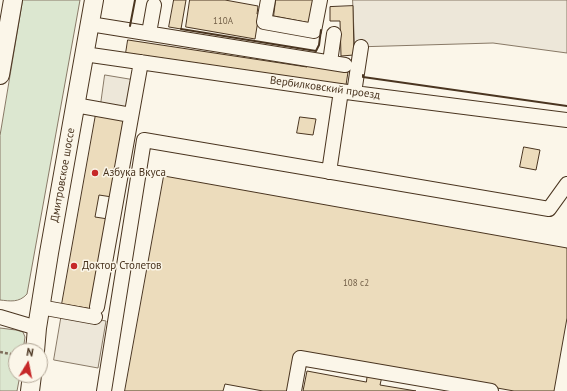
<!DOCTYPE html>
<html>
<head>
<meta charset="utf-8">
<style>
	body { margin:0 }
	#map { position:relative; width:567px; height:391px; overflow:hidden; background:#fbf6e9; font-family:"PT Sans",sans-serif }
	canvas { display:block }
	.north { position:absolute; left:8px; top:343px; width:40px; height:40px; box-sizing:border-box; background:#fbf6e9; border:1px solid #b4a999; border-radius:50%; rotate:10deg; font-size:11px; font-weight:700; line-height:16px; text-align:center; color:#4a3520 }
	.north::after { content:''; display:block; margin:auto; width:14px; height:18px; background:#c62828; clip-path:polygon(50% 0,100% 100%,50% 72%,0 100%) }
</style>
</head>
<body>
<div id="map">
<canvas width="567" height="391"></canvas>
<div class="north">N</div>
</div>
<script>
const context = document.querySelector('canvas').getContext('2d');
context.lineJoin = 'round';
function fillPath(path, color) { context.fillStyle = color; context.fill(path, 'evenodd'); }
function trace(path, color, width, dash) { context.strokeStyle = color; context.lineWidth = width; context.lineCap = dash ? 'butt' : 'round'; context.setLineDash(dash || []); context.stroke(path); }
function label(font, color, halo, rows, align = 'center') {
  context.font = font + ' "PT Sans",sans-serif'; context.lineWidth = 3; context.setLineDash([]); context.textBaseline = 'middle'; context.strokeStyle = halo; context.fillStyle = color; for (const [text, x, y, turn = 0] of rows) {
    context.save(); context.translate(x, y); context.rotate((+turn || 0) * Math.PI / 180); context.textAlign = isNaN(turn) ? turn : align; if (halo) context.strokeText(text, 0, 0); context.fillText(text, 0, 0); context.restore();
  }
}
const green = new Path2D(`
	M23 0H80L27 294C19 303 10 301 0 300V136Z
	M0 328 16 330 23 332 25 337 23 351H16V375H20L17 391H0Z`);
fillPath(green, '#dce7d0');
trace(green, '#887966', 1);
const parking = new Path2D(`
	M353 0H567V53L493 43 355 47Z
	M105 75 135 80 130 109 101 104Z
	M62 313 106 321 98 368 54 360Z`);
fillPath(parking, '#ede7d9');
trace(parking, '#887966', 1);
const building = new Path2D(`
	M174 0H186L181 29 169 27Z
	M190 0H225L258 6 257 14H259L255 39 186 27Z
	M276 0H314L311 23 274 16Z
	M353 6 354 55 341 56 340 21H330V7Z
	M128 40 307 67V66L348 72 346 85 126 53Z
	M96 114 126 119 112 197 99 195 95 217 108 219 92 309 62 304Z
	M300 117 316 119 313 135 297 133Z
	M524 147 540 150 536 170 520 167Z
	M164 176 567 248V318L554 391H514L296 352 289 391H263L225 384 223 391H125Z
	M369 365 384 368 380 385 416 391H303L307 371 366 382Z`);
fillPath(building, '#ecdcbc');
trace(building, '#4a3520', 1);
const minor = new Path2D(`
	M268 0 264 22 314 31 320 0
	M90 24 345 65
	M149 33 154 5
	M84 54 354 93 567 120
	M330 62 334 34
	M354 93 361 47
	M75 105 131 115
	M329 172 341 91
	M40 307 95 317
	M97 307 141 62
	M0 317 37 328
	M104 391 144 140 549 209 567 184
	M294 391 300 358 491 391`);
const major = new Path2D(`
	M0 75 13 0
	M35 351 37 328 49 253 94 0
	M30 391 32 375`);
trace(minor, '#4a3520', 16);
trace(major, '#4a3520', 20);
trace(new Path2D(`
	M0 352 16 355`), '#7f6f5c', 2.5, [3, 2]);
trace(minor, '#fbf6e9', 14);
trace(major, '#fbf6e9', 18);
trace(new Path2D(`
	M130 26 135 0
	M181 29 316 51 319 45 321 30
	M363 75V77L567 106`), '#4a3520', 2);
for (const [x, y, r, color] of [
	[95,173,4,"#c62828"],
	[74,266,4,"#c62828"]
]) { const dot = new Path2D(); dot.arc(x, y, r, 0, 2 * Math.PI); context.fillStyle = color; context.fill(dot); trace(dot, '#fbf6e9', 1.5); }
label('9px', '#725f47', null, [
	["110А",223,21],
	["108 с2",356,283]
]);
label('11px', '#4a3520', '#fbf6e9', [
	["Вербилковский проезд",325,88,8],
	["Дмитровское шоссе",63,175,-80]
]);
label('11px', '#4a3520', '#fbf6e9', [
	["Азбука Вкуса",103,173],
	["Доктор Столетов",82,266]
], 'left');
</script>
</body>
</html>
